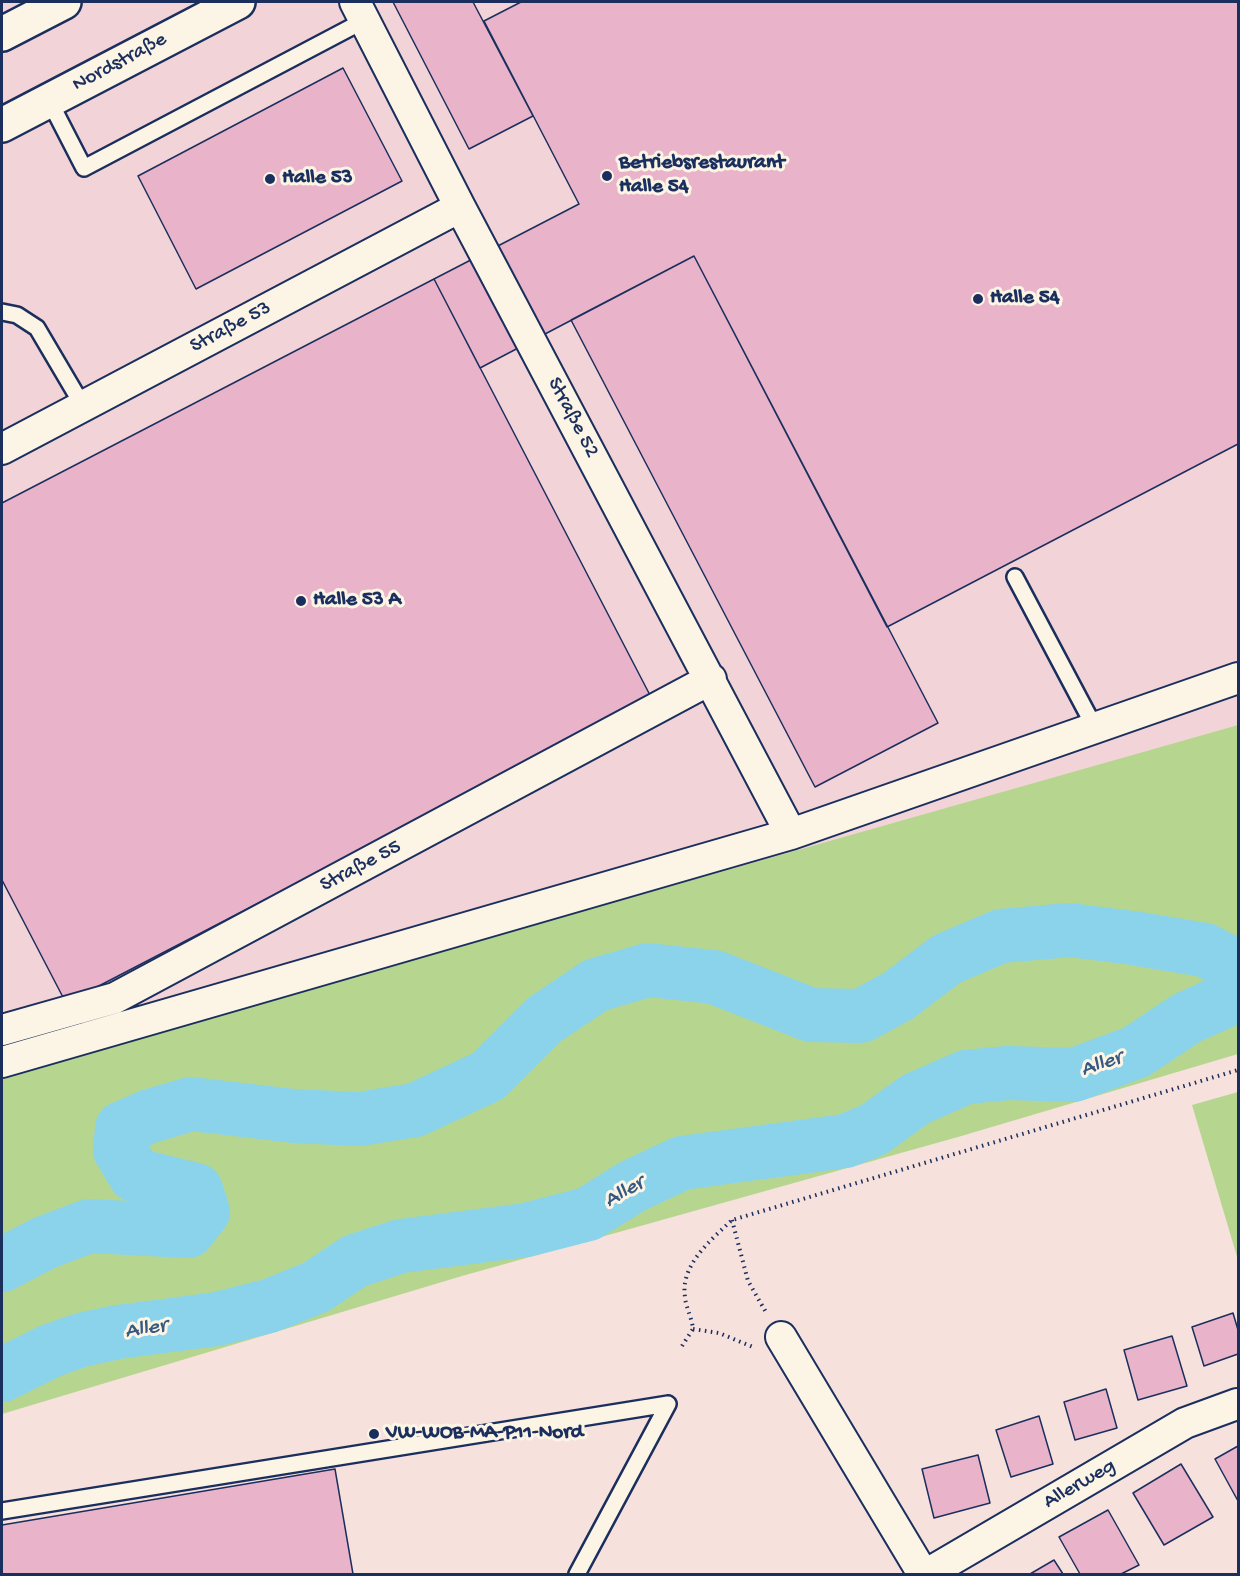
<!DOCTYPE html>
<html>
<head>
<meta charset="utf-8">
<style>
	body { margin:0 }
	#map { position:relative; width:1240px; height:1576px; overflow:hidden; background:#f6e1dd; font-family:"Gochi Hand",sans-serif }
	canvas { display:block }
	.frame { position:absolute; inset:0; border:3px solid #1b2f5e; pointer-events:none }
</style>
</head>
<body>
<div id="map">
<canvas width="1240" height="1576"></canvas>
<div class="frame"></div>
</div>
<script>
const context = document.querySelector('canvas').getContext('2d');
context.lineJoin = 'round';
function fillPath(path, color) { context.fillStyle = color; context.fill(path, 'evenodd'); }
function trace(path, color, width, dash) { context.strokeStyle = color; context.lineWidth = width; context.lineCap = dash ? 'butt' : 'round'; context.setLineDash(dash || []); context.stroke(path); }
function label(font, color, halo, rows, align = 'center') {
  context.font = font + ' "Gochi Hand",sans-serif'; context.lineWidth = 6; context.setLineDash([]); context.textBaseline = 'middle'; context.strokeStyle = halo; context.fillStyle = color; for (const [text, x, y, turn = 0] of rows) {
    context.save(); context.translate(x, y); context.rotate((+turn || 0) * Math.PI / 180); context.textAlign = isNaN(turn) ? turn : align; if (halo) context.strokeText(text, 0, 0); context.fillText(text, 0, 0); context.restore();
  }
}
fillPath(new Path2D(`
	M2 2H1238V725L2 1076Z`), '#f2d3d7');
fillPath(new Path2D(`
	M1238 725V1054L958 1137 462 1276 2 1414V1076Z
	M1238 1092V1260L1192 1105Z`), '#b6d68f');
trace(new Path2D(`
	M2 1265 44 1243 89 1226 188 1231 203 1212 196 1190 135 1175 120 1150 122 1128 150 1116 191 1104 294 1116 359 1119 415 1110 488 1076 544 1020 596 985 648 970 714 977 811 1015 861 1016 898 996 947 959 1001 936 1070 930 1133 938 1205 950 1238 968
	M2 1375 50 1351 81 1340 118 1332 217 1319 269 1306 316 1287 355 1261 401 1246 526 1230 588 1214 633 1186 682 1163 845 1141 873 1130 916 1099 966 1077 1008 1073 1074 1075 1136 1052 1187 1018 1229 999 1238 998`), '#8ad3eb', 54);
const building = new Path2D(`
	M393 2H473L533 116 469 149Z
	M521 2H1238V444L887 627 694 256 480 368 434 279 579 204 484 21Z
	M343 68 402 181 196 289 138 176Z
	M694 256 938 723 815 787 571 320Z
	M434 279 652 699 66 1003 2 880V503Z
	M1233 1313 1238 1330V1354L1204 1366 1192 1327Z
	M1172 1336 1187 1386 1138 1400 1124 1350Z
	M1106 1389 1117 1428 1075 1440 1064 1402Z
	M1039 1416 1053 1464 1011 1477 996 1430Z
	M1238 1446V1501L1215 1459Z
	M978 1455 990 1503 934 1518 922 1469Z
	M1181 1464 1213 1517 1164 1545 1133 1493Z
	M335 1469 353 1574H2V1525Z
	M1108 1510 1139 1565 1121 1574H1080L1059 1537Z
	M1054 1560 1063 1574H1030Z`);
fillPath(building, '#e9b3ca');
trace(building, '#1b2f5e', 1.5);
const service = new Path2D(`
	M49 100 84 168 365 20
	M2 312 17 315 37 328 83 406
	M1015 577 1095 728
	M2 1511 668 1404
	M577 1574 668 1404`);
const minor = new Path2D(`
	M355 2 460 207 791 834
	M2 449 460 207
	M2 1030 115 998 711 679
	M2 1062 791 834 1238 678
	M781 1337 923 1574
	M927 1574 1185 1423 1237 1404`);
const tertiary = new Path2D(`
	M2 34 64 2
	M2 125 238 2`);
trace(service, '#1b2f5e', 20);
trace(minor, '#1b2f5e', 34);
trace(tertiary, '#1b2f5e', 38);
trace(new Path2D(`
	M732 1220 748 1281 767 1314
	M693 1329 719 1333 753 1347
	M682 1346 693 1329C692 1318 686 1308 685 1297 680 1265 711 1240 732 1220L1238 1070`), '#1b2f5e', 4, [1.5, 4.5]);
trace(service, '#fcf5e5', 15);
trace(minor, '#fcf5e5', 30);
trace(tertiary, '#fcf5e5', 33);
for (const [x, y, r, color] of [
	[607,176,6,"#1b2f5e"],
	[270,179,6,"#1b2f5e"],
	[978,299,6,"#1b2f5e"],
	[301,601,6,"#1b2f5e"],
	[374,1434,6,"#1b2f5e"]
]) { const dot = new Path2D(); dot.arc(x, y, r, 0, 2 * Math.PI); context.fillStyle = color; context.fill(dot); trace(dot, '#fcf5e5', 2); }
label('21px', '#1b2f5e', '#fcf5e5', [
	["Nordstraße",120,63,-28],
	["Straße 53",231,328,-28],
	["Straße 52",572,418,62],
	["Straße 55",361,867,-28],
	["Allerweg",1080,1485,-30]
]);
label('bold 21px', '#1b2f5e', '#fcf5e5', [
	["Betriebsrestaurant",619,164],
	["Halle 54",619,188],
	["Halle 53",282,179],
	["Halle 54",990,299],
	["Halle 53 A",313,601],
	["VW-WOB-MA-P11-Nord",386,1434]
], 'left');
label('italic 22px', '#375881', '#fcf5e5', [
	["Aller",1102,1065,-19],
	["Aller",625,1193,-30],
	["Aller",146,1330,-9]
]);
</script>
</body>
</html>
